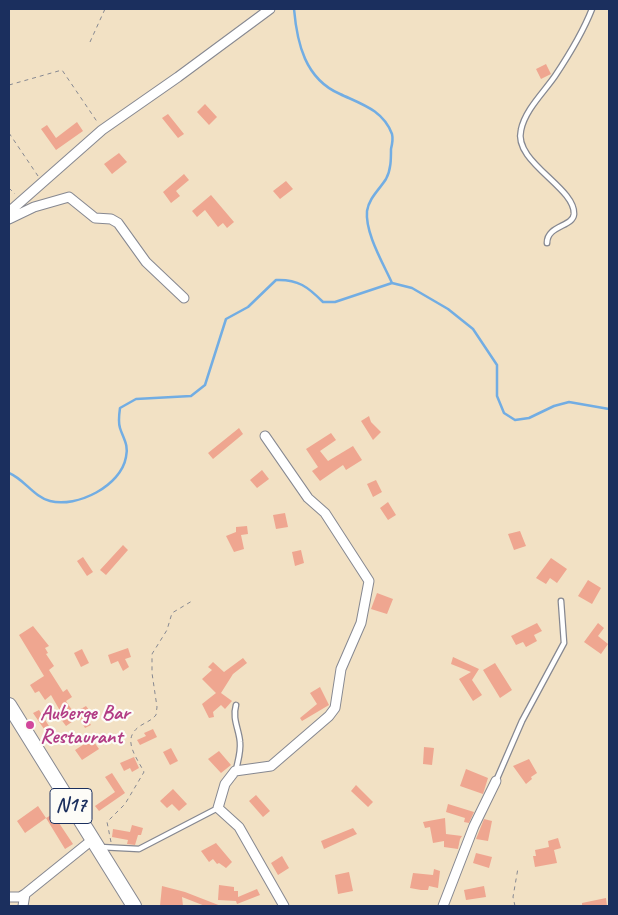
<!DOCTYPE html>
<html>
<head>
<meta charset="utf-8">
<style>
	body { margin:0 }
	#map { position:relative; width:618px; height:915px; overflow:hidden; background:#f2e1c4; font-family:Caveat,sans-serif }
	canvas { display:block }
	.frame { position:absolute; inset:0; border:10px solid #1b2f5e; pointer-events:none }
</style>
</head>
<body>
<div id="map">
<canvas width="618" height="915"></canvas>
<div class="frame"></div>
</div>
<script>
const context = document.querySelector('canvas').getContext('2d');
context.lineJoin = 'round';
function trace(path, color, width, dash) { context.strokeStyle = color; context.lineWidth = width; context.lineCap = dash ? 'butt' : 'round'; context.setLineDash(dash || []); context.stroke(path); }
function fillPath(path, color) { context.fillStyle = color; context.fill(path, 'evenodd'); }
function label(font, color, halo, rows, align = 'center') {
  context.font = font + ' Caveat,sans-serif'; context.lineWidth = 4.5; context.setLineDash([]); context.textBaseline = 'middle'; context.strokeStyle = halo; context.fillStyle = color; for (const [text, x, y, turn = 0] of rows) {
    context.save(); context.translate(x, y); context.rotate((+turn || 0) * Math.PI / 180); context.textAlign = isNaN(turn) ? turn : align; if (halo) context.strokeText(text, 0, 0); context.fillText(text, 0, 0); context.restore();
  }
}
trace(new Path2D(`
	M294 9C297 43 305 79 340 94 361 104 383 110 392 134 393 138 392 145 391 149 391 159 391 170 386 179 379 190 369 198 367 211 365 233 383 263 392 283
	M9 473C24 479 34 497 50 501 77 508 121 486 126 457 129 445 123 438 120 428 118 422 119 415 120 408L136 399 191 396 205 385 226 319 248 307 276 280C298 279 308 287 323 302H335L392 283 412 288 448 309 473 329 497 365V396L504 413 515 420 529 418 554 406 569 402 609 409`), '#72ade3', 2.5);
fillPath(new Path2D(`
	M546 64 551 74 541 79 536 69Z
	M205 104 217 117 209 125 197 112Z
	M168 114 184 134 178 138 162 118Z
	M77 122 83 131 56 150 41 129 47 125 56 138Z
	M119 153 127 162 112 174 104 164Z
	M184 174 189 180 176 191 180 196 171 203 163 192Z
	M286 181 293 189 280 199 273 191Z
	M211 195 234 222 227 228 223 223 218 227 205 210 197 217 192 211Z
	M369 416 371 422 381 432 373 440 361 421Z
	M239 428 243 434 213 459 208 453Z
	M331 433 336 440 320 451 328 461 353 446 362 460 346 470 343 465 320 481 312 471 318 467 306 449Z
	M262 470 269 479 257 488 250 480Z
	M376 480 382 492 373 497 367 484Z
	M388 502 396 515 388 520 380 508Z
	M285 513 288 527 276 529 273 515Z
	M247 526 248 534 241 535 244 549 234 552 226 536 236 532V527Z
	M520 531 526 546 514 550 508 534Z
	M123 545 128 550 106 575 100 570Z
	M301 550 304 563 295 566 292 552Z
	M83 557 93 572 87 576 77 561Z
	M551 558 567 569 557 583 550 578 546 584 536 578Z
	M588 580 601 588 592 604 578 596Z
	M377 593 393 599 387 614 371 609Z
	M537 623 542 631 534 635 537 641 526 647 523 642 516 645 511 636Z
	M598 623 604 628 598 636 608 644 601 654 584 642Z
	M33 626 49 646 45 648 48 653 46 654 54 666 49 670 63 692 67 689 72 697 66 701 74 713 86 706 89 710 84 714 91 725 85 728 79 717 66 726 60 718 63 716 51 695 45 700 39 691 35 693 30 685 44 676 19 635Z
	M128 648 131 657 125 659 129 667 123 671 118 661 111 664 108 655Z
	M82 649 89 663 81 667 74 653Z
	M453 657 479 669 472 680 482 695 473 701 459 679 471 672 451 664Z
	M243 658 247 663 233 674 221 693 232 701 225 709 221 705 213 712 214 717 209 718 202 704 216 693 202 679 212 670 208 667 213 662 224 672Z
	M495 663 512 690 500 698 483 670Z
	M320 687 329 705 302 721 300 718 317 704 310 693Z
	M39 710 57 739 53 742 33 713Z
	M153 729 157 737 140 745 137 740 146 736 144 733Z
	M92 739 99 749 82 760 75 750Z
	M424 747 434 748 432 765 423 764Z
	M171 748 178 761 170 765 163 752Z
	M219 751 231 765 221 773 208 759Z
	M134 757 139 768 132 772 130 768 124 771 120 763Z
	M529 759 537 773 531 777 532 779 526 784 513 766Z
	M466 769 488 778 483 794 460 786Z
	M112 773 125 793 99 811 95 806 115 792 105 777Z
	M356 785 373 802 368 807 351 791Z
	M173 789 187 804 179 811 172 804 167 808 160 801Z
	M256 795 270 811 263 817 249 801Z
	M448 804 474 812 469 823 464 822 465 818 446 812Z
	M38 806 46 818 25 833 17 821Z
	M53 814 73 844 65 849 46 818Z
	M445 818 446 834 462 836 460 839 458 849 444 847V841L433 843 430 827 425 828 423 822Z
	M484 819 492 821 488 841 476 839Z
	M132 825 143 828 141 835H138L135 845 127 844 128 840 112 837 113 829 130 832Z
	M353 828 357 834 324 849 321 841Z
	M558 838 561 848 554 850 557 863 535 867 533 856H536L535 850 549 847 548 841Z
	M216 843 232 862 226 868 219 863 217 864 213 859 209 862 201 851Z
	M476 853 492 857 489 868 473 863Z
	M282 856 289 868 278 875 271 863Z
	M434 869 440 871 438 888 429 886 428 890H421L410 888 413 873 433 875Z
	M349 872 353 891 338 894 335 875Z
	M219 885 234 887V891H238V897L257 889 260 895 237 904 236 901 218 900Z
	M162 886 185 892 221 906H205L182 897 183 906H160Z
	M484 886 486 897 466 900 464 890Z
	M606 898 607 906H582V903Z`), '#efa690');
const service = new Path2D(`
	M547 243C547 225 573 227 574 214 575 187 513 162 521 130 525 110 544 92 555 76 569 55 583 32 592 9
	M236 770C238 760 241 752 240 742 239 729 232 719 236 705
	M496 781 522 721 564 643 561 601
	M100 847 139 849 218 808`);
const minor = new Path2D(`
	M9 212 102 130 178 77 270 9
	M9 219 34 207 69 197 95 218 111 219 118 223 146 262 184 298
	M265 436 308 498 325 513 369 581 361 623 341 669 335 708 329 716 271 766 235 771 225 784 218 808 239 827 284 906
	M9 897H20L25 894
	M23 906 25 894 92 840
	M443 906 474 826 496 781`);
const primary = new Path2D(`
	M9 705 134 906`);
trace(service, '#868891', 7);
trace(minor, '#868891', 11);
trace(primary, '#868891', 16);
trace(new Path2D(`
	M90 42 105 9
	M9 85 62 70 98 123
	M9 133 38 176
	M9 188 15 194
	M111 842 107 822 125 804 144 772C136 756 121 739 140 726 146 722 151 721 156 715L157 707 152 673V654L167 630 172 613 192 601
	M515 906 513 897 518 868`), '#868891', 1, [4, 4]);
trace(service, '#fff', 4.5);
trace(minor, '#fff', 9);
trace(primary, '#fff', 14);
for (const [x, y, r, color] of [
	[30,725,5,"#d1479c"]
]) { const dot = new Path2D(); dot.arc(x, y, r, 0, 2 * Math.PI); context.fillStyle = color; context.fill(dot); trace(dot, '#fdfcf7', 2); }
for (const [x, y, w] of [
	[71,806,42]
]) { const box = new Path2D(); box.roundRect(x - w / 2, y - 17.5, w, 35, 4); context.fillStyle = '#fdfcf7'; context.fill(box); trace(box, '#1b2f5e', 1); }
label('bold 20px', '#1b2f5e', null, [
	["N17",71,806]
]);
label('bold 21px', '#b23c85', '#fdfcf7', [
	["Auberge Bar",40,713],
	["Restaurant",40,737]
], 'left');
</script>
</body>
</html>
